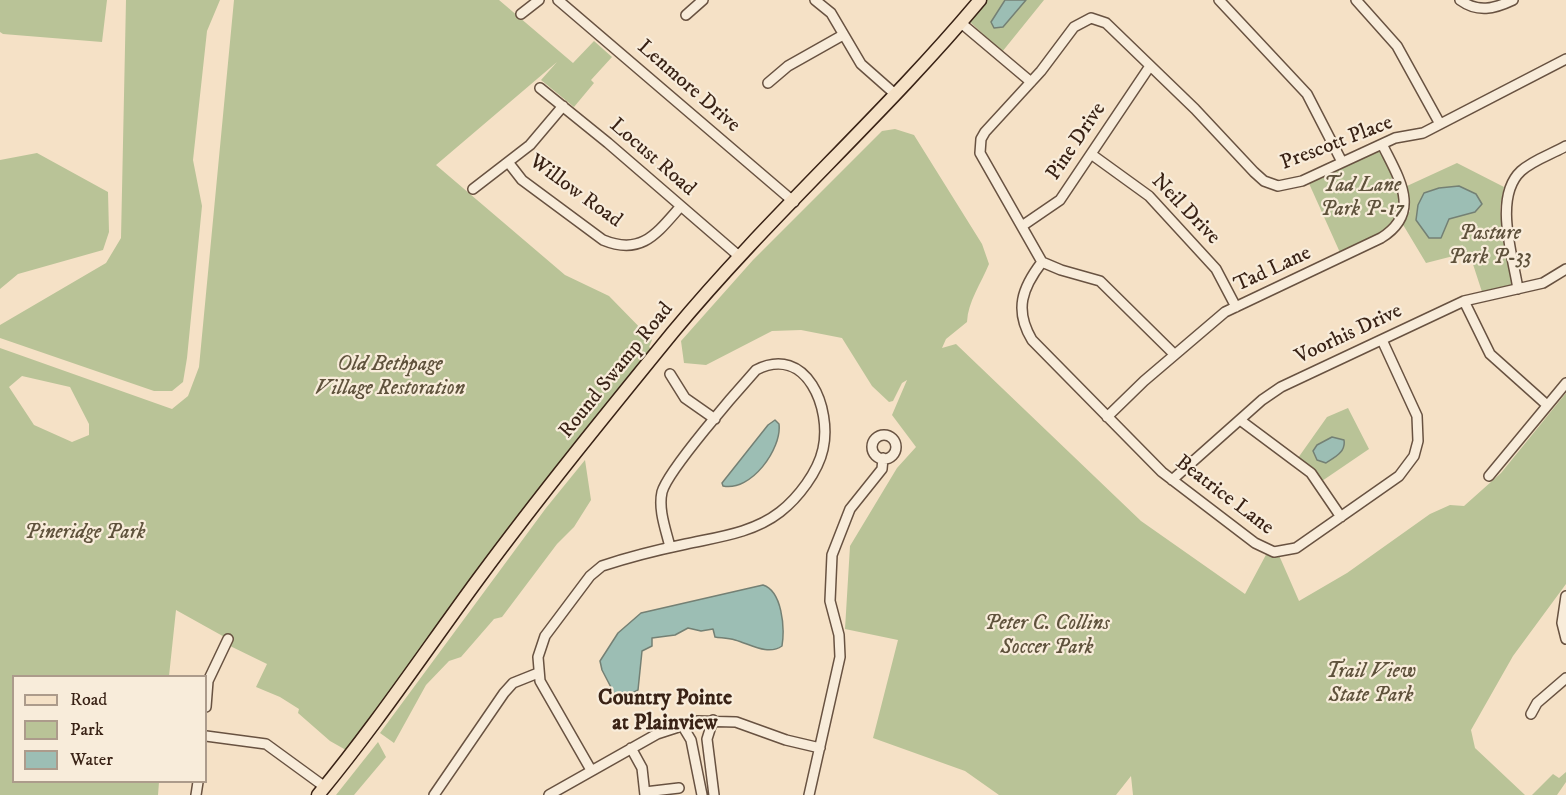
<!DOCTYPE html>
<html>
<head>
<meta charset="utf-8">
<style>
	body { margin:0 }
	#map { position:relative; width:1566px; height:795px; overflow:hidden; background:#f5e1c6; font-family:"IM FELL DW Pica",serif }
	canvas { display:block }
	.legend { position:absolute; left:12px; top:675px; width:195px; height:108px; box-sizing:border-box; background:#f8ecda; border:2px solid #ac9b8b; margin:0; padding:8px 10px; list-style:none; font-size:18px; color:#392215 }
	.legend li { display:flex; align-items:center; gap:12px; height:30px }
	.legend b { width:30px; border:2px solid #ac9b8b }
</style>
</head>
<body>
<div id="map">
<canvas width="1566" height="795"></canvas>
<ul class="legend">
<li><b style="height:8px;background:#f5e1c6"></b>Road</li>
<li><b style="height:16px;background:#b9c397"></b>Park</li>
<li><b style="height:16px;background:#9cbeb4"></b>Water</li>
</ul>
</div>
<script>
const context = document.querySelector('canvas').getContext('2d');
context.lineJoin = 'round';
function fillPath(path, color) { context.fillStyle = color; context.fill(path, 'evenodd'); }
function trace(path, color, width, dash) { context.strokeStyle = color; context.lineWidth = width; context.lineCap = dash ? 'butt' : 'round'; context.setLineDash(dash || []); context.stroke(path); }
function label(font, color, halo, rows, align = 'center') {
  context.font = font + ' "IM FELL DW Pica",serif'; context.lineWidth = 4.5; context.setLineDash([]); context.textBaseline = 'middle'; context.strokeStyle = halo; context.fillStyle = color; for (const [text, x, y, turn = 0] of rows) {
    context.save(); context.translate(x, y); context.rotate((+turn || 0) * Math.PI / 180); context.textAlign = isNaN(turn) ? turn : align; if (halo) context.strokeText(text, 0, 0); context.fillText(text, 0, 0); context.restore();
  }
}
fillPath(new Path2D(`
	M0 0H107L102 42 3 34 0 32Z
	M126 0H220L207 31 193 160 202 206 187 358 183 382 172 391H154L0 338V325L106 263 121 238Z
	M234 0H499L573 63 594 41 612 57 591 80 594 83 574 107 541 80 557 62 436 165 565 275 609 296 652 340 649 347 655 352 353 754 330 741 298 713 299 709 280 697 256 687 267 664 226 644 228 639 176 610 169 676H14V782H159L158 795H0V348L172 409 188 396 199 367ZM22 376 70 387 89 424V435L72 442 34 425 9 387Z
	M984 0H1005L991 22 1026 0H1044L1002 52 968 20Z
	M895 129 914 135 982 244 989 264C981 284 968 301 967 322L946 339 942 348 956 344 1141 521 1245 594 1268 551 1278 553 1299 601 1347 573 1430 514 1450 505 1464 506 1501 473 1566 393V584L1513 656 1471 730 1475 748 1525 795H1133L1131 776 1116 795H999L965 771 873 738 898 640 845 629 850 546 897 468 916 447 892 415 907 380 902 383 893 401 889 402 872 386 842 338 801 330 772 331 706 365 684 363 681 341 753 260 882 131Z
	M1382 144 1405 196 1394 228 1342 257 1307 179Z
	M37 153 108 192 109 232 103 250 18 274 0 289V160Z
	M1457 163 1504 187 1500 207 1501 221H1508L1518 289 1483 295 1469 252 1426 263 1402 223 1410 211 1407 186Z
	M1348 408 1369 449 1322 481 1298 458 1327 417Z
	M585 460 591 500 574 527 557 544 502 617 494 619 461 657 449 661 426 685 394 743 380 733 546 508Z
	M378 742 386 757 354 795H336Z
	M1566 772V782L1557 795H1532L1553 774 1559 778Z`), '#b9c397');
const water = new Path2D(`
	M1005 0H1026L1003 27 994 28 991 22Z
	M1459 186 1476 194 1482 204 1475 212 1449 219 1441 238H1429L1416 220 1418 205 1424 193 1439 188Z
	M775 420 779 424C782 449 751 492 723 486L722 483 768 425Z
	M1332 437 1344 440C1346 452 1335 457 1326 463L1317 460 1313 451 1317 445Z
	M763 585C782 591 785 627 782 646 768 656 750 644 735 640 728 638 721 638 715 637L713 629 701 631 688 628 675 635 652 638V646L642 651 638 690 623 698 615 695 602 670 600 661 618 633 641 613Z`);
fillPath(water, '#9cbeb4');
trace(water, '#748074', 1.5);
const minor = new Path2D(`
	M558 0 794 202
	M815 0 831 13 861 64 895 94
	M1219 0 1307 94 1342 162
	M1356 0 1397 46 1440 124
	M1460 0C1478 13 1494 9 1513 0
	M521 14 539 0
	M686 15 703 0
	M961 23 1031 82
	M768 83 788 66 843 35
	M540 88 608 143 740 257
	M1091 154 1149 196 1216 269 1236 307
	M508 162 522 180 603 240C642 256 657 233 681 206
	M473 189 530 145 563 106
	M1022 226 1060 200 1150 66
	M1042 262C1022 288 1014 310 1032 340L1162 472 1255 543 1274 552 1296 548 1359 504 1399 476 1414 456 1418 441 1417 416 1382 340
	M1518 289C1513 256 1493 197 1521 171 1533 160 1552 154 1566 146
	M1464 301 1490 354 1547 405
	M1174 354 1100 281 1061 270 1042 262 980 153 981 139 985 132 1041 71 1074 27 1091 18 1106 23 1195 109 1254 172 1264 181 1278 186 1302 181 1395 138 1423 133 1566 59
	M670 374 685 398 715 419
	M1107 417 1144 381 1225 312 1381 238C1423 212 1398 177 1382 144
	M1240 420 1311 473 1341 517
	M872 447a12 12 0 1 1 24 0a12 12 0 1 1-24 0Z
	M1489 476 1566 383
	M1172 480 1262 400 1281 387 1464 301 1543 283 1566 269
	M1566 596 1562 623 1566 639
	M206 707 208 681 228 639
	M1531 714 1537 703 1566 678
	M713 720 707 739 714 795
	M682 725 691 740 702 795
	M206 736 266 744 325 787
	M631 748 642 768 645 795
	M591 770 540 681 538 657 545 636 590 576 602 566C629 557 657 550 686 544 718 537 753 533 780 512 798 498 818 472 823 449 832 409 807 344 756 370 738 390 668 470 662 492 658 510 666 530 670 547
	M645 792 679 788
	M196 795 198 782
	M434 795 504 693 513 683 538 673
	M549 795 657 734 697 721 736 722 786 740 820 748
	M809 795 840 657 839 635 830 601 832 555 850 509 882 469 883 458`);
const major = new Path2D(`
	M318 795C376 725 426 650 479 578 541 494 607 413 673 332 769 216 883 116 980 0`);
trace(minor, '#685241', 12);
trace(major, '#392215', 15);
trace(minor, '#f8ecda', 9);
trace(major, '#f5e1c6', 12);
label('21px', '#392215', '#f8ecda', [
	["Lenmore Drive",688,87,41],
	["Pine Drive",1077,142,-56],
	["Prescott Place",1337,144,-21],
	["Locust Road",652,158,41],
	["Willow Road",575,192,36],
	["Neil Drive",1185,210,46],
	["Tad Lane",1273,270,-25],
	["Voorhis Drive",1349,335,-25],
	["Round Swamp Road",617,371,-51],
	["Beatrice Lane",1224,496,37]
]);
label('italic 21px', '#5f523c', '#f8ecda', [
	["Tad Lane",1362,187],
	["Park P-17",1362,211],
	["Pasture",1490,235],
	["Park P-33",1490,259],
	["Old Bethpage",390,366],
	["Village Restoration",390,390],
	["Pineridge Park",85,534],
	["Peter C. Collins",1047,625],
	["Soccer Park",1047,649],
	["Trail View",1371,673],
	["State Park",1371,697]
]);
label('bold 22px', '#392215', '#f8ecda', [
	["Country Pointe",665,699],
	["at Plainview",665,724]
]);
</script>
</body>
</html>
